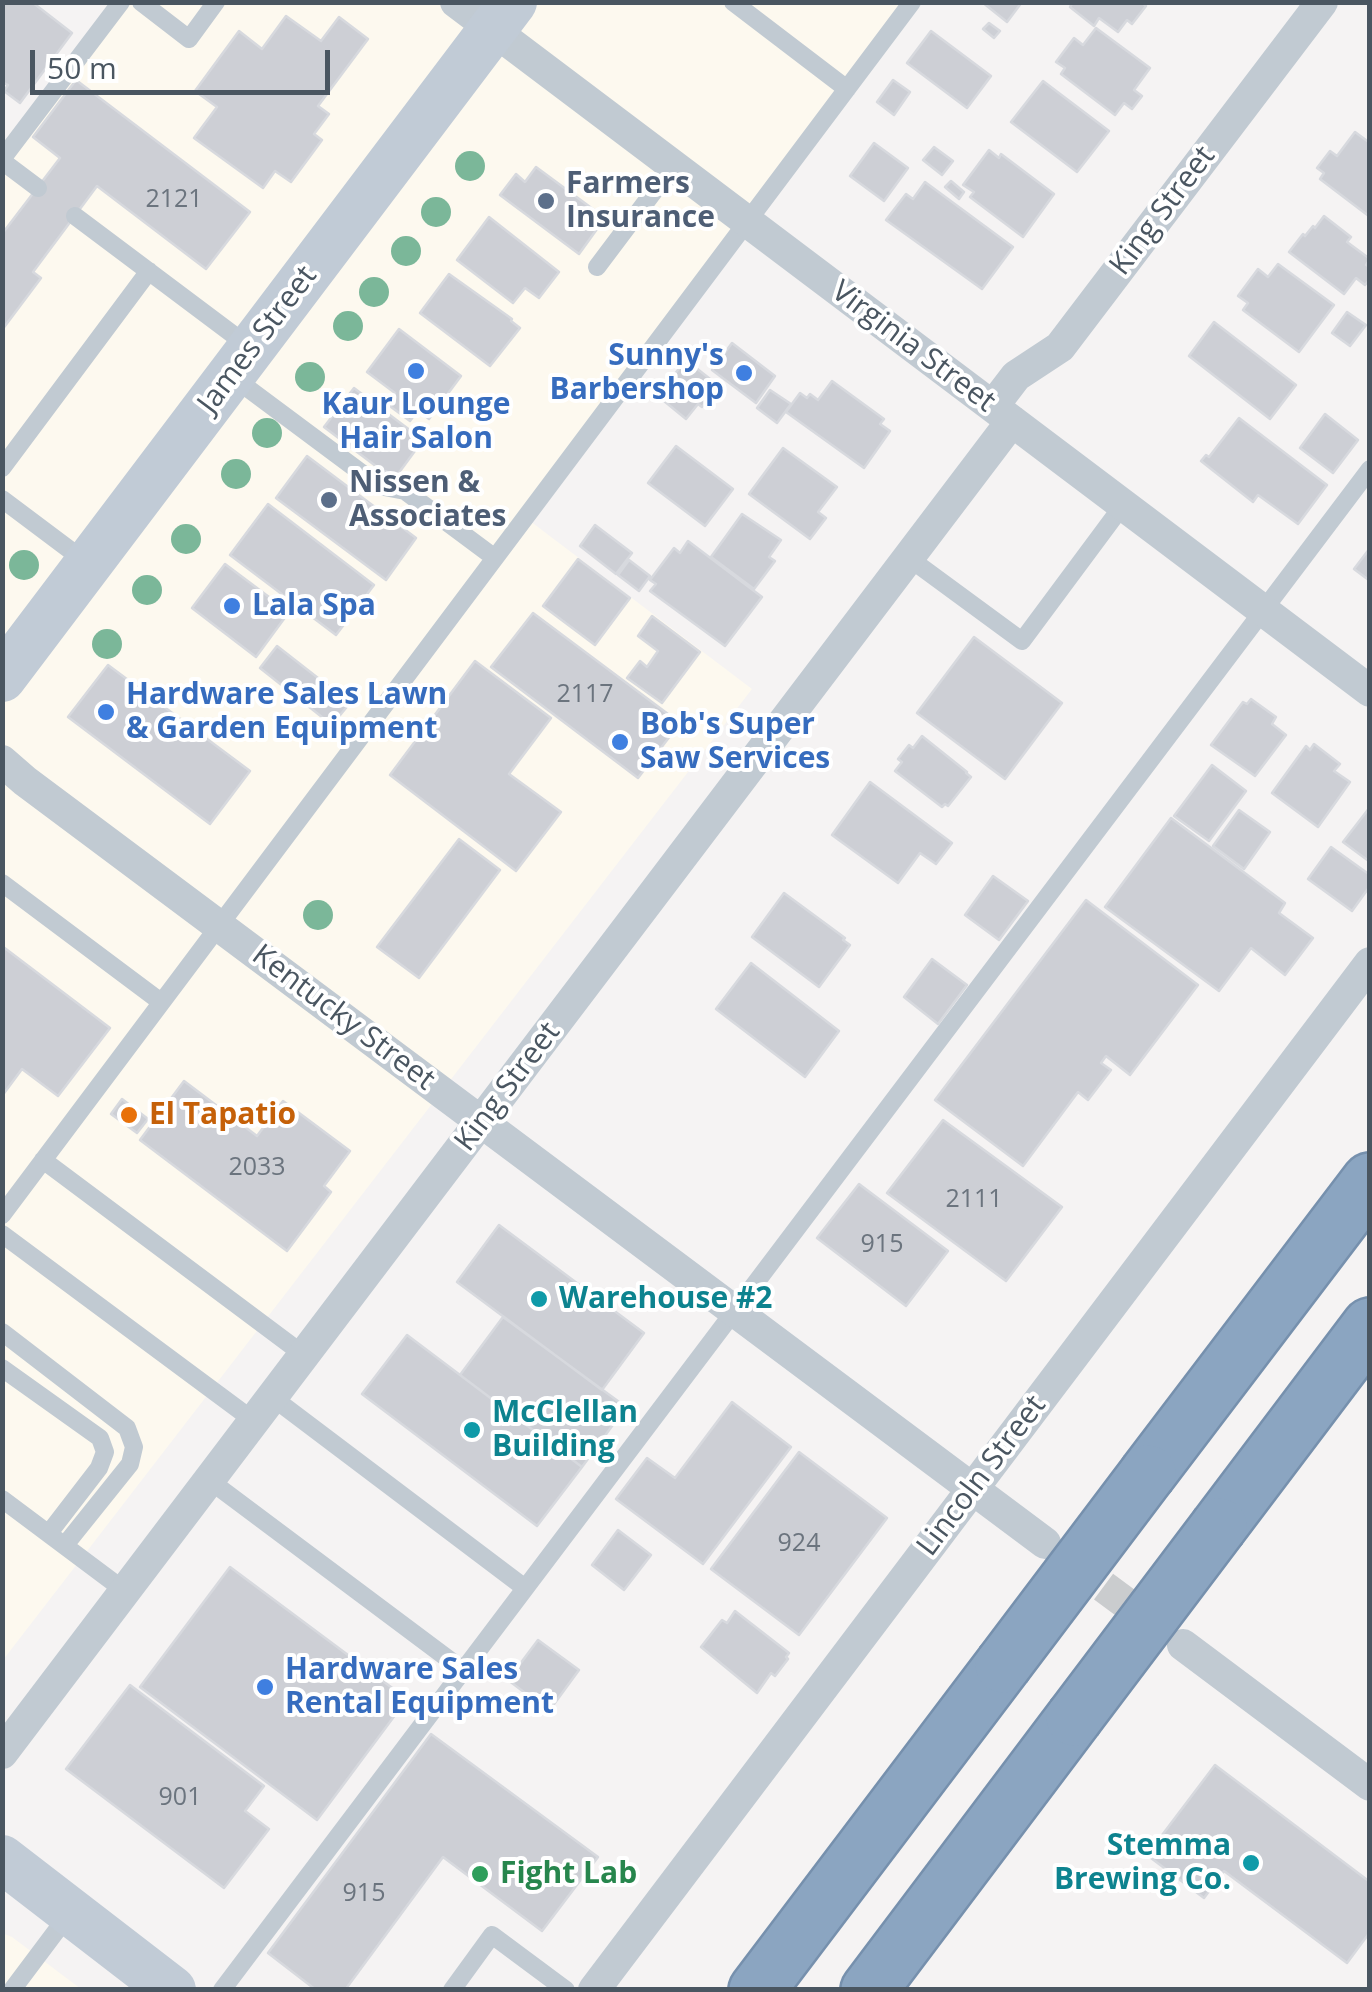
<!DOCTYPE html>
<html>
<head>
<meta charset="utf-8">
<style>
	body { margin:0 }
	#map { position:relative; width:1372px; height:1992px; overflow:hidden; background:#f5f3f3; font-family:"Open Sans",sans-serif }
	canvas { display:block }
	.frame { position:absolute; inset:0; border:5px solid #4a5661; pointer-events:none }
	.scale { position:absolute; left:30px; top:50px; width:300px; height:45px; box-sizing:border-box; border:5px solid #4a5661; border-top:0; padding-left:12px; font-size:30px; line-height:35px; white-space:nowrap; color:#4a5661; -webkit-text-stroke:8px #fff; paint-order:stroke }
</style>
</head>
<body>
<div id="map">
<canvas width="1372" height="1992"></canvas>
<div class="frame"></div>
<div class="scale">50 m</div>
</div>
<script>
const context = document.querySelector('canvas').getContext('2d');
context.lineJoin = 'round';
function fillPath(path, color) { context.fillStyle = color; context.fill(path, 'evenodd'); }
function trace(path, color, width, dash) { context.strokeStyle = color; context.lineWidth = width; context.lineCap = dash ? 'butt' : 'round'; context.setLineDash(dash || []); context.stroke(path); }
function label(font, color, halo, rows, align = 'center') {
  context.font = font + ' "Open Sans",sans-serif'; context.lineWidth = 8; context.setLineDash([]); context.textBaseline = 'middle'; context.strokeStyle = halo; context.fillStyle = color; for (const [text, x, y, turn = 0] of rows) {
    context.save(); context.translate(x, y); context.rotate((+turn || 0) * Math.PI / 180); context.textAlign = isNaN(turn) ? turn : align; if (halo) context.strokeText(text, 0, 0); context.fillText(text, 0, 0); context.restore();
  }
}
fillPath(new Path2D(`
	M121 3H912L526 518 752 689 3 1660 2 159Z
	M2 1933 12 1937 81 1989H3Z`), '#fdf9ef');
const building = new Path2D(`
	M2 2H32L72 33 20 103 4 91 8 85 2 82Z
	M982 2H1022L1007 22Z
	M1073 2H1141L1146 6 1132 24 1127 20 1118 32 1099 18 1094 26 1070 7Z
	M286 16 321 41 339 17 368 39 318 106 329 114 314 134 322 140 291 182 275 171 263 188 194 138 217 107 195 91 239 31 262 49Z
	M989 23 1000 31 994 38 983 29Z
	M1096 28 1150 68 1134 90 1142 96 1132 109 1124 103 1115 115 1061 74 1065 68 1056 62 1074 38 1083 45Z
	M931 31 991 76 967 108 907 63Z
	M76 80 250 212 206 269 97 186 33 272 41 278 2 330V234L60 158 33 137Z
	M893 80 910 92 894 115 877 102Z
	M1043 81 1109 131 1077 172 1011 122Z
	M1355 132 1370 143V217L1320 179 1324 173 1317 168 1330 151 1337 156Z
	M874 143 908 168 884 201 850 176Z
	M934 147 953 161 942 175 923 160Z
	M989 150 999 158 1001 154 1054 194 1023 237 970 197 974 192 963 185Z
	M536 167 605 218 579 254 500 195 516 174 525 182Z
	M951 181 964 192 959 199 945 187Z
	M925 182 1013 247 982 289 886 220 906 194 913 199Z
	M1324 216 1351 237 1347 242 1370 259 1366 265 1370 267V279L1365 285 1356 278 1344 294 1289 252 1303 234 1305 236 1313 226 1315 228Z
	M489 217 559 272 539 298 525 288 513 303 457 260Z
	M1278 264 1334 305 1299 352 1243 310 1248 303 1238 296 1258 269 1268 277Z
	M449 274 512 319 511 321 520 328 490 366 420 313Z
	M1347 312 1366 325 1350 346 1332 333Z
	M1214 322 1296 385 1270 419 1189 356Z
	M399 329 461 376 429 419 418 410 410 421 387 404 395 393 367 372Z
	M732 343 775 376 756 403 712 370Z
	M686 360 719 386 702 407 698 404 686 419 664 401 675 387 669 381Z
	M832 381 884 419 880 424 890 431 864 468 786 412 800 393 807 398 810 394 818 400Z
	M354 388 423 440 395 478 386 471 385 473 324 427Z
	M770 390 791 404 777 423 757 408Z
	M1325 414 1358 440 1333 473 1300 448Z
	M1239 418 1327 485 1298 524 1258 495 1253 502 1201 461 1206 455 1209 457Z
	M676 446 733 489 705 526 648 483Z
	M783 448 837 487 818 512 826 518 810 539 749 494Z
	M307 456 416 538 386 580 276 498Z
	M268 504 374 585 336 635 230 555Z
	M742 514 781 540 769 557 775 561 754 589 711 557Z
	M595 525 632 553 616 574 580 546Z
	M688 541 762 597 725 646 650 591 656 584 650 580 674 548 680 553Z
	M1370 548V581L1354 569Z
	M578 559 630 598 595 645 543 606Z
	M629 560 650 576 639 591 618 575Z
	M225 564 289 612 256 657 192 608Z
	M533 613 680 723 638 778 491 667Z
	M652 616 700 652 662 703 627 678 640 661 647 667 658 651 638 636Z
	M974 637 1062 703 1005 779 917 713Z
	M277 646 350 703 332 725 260 668Z
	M475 661 551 718 509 774 561 812 516 871 390 775Z
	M108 665 250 771 210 824 68 717Z
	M1251 699 1276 717 1272 724 1286 735 1255 776 1211 745 1243 702 1247 704Z
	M922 736 967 772 966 773 971 777 948 806 945 804 942 807 895 771 902 762 898 759 909 745 913 748Z
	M1314 744 1340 764 1334 771 1350 782 1318 827 1272 793 1306 746 1310 750Z
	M1212 765 1246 791 1209 841 1174 816Z
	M870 782 952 843 936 864 920 853 898 883 832 835Z
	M1370 807V862L1343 842Z
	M1239 810 1270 832 1244 869 1213 846Z
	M1171 818 1285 903 1279 913 1313 938 1285 975 1251 948 1219 991 1105 907Z
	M459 839 500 870 419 978 377 947Z
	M1331 847 1370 875V886L1352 911 1308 879Z
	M993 876 1028 901 999 940 965 915Z
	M784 893 845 938 843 940 850 945 819 987 752 937Z
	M1086 900 1198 985 1130 1075 1106 1056 1101 1063 1111 1070 1088 1100 1078 1092 1023 1166 935 1100Z
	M2 946 110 1028 58 1096 22 1069 2 1096Z
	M932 959 967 985 938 1024 904 997Z
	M751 963 839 1031 805 1077 716 1009Z
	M184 1081 257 1136 283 1101 350 1151 324 1186 331 1192 287 1251 140 1140Z
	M122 1099 148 1119 137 1133 111 1114Z
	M943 1120 1062 1207 1006 1281 887 1193Z
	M859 1184 948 1251 906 1306 817 1238Z
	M499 1225 644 1333 602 1390 457 1282Z
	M503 1317 626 1407 582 1467 460 1375Z
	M407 1335 582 1467 537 1526 362 1394Z
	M732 1402 791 1447 703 1564 616 1499 647 1458 675 1478Z
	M799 1452 887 1518 799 1635 711 1569Z
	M618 1530 651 1555 624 1590 592 1565Z
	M230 1567 407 1699 317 1820 140 1687Z
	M735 1611 789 1653 786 1657 788 1659 775 1676 771 1673 757 1693 701 1647 722 1620 727 1623Z
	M538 1640 579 1670 549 1711 508 1680Z
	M130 1685 264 1786 245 1811 269 1829 224 1888 66 1769Z
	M431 1734 598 1857 542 1931 443 1857 345 1990H316L268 1953Z
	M1215 1765 1370 1882V1932L1347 1963 1224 1871 1204 1898 1147 1855Z`);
fillPath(building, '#cdcfd5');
trace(building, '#d7d9de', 2.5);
trace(new Path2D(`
	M1065 1558 1162 1630`), '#caccce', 32, [32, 16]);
const motorway = new Path2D(`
	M1148 1473 1370 1181
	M1219 1526 1370 1326
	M757 1990 1003 1665
	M869 1990 1074 1718`);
trace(motorway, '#7690ad', 60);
trace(new Path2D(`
	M141 2 189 39 216 2
	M733 2 847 89
	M2 159 121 2
	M2 161 38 188
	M75 216 251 348
	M597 267 673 166
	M234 378 379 486 405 491 495 558
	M2 468 149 271
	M2 499 86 562
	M909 558 1022 641 1123 505
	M2 883 161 1002
	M43 1160 304 1355
	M2 1215 912 2
	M2 1234 254 1421
	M2 1332 127 1428 134 1447 130 1464 65 1545
	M2 1368 100 1438 105 1452 99 1468 49 1533
	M272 1397 525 1588
	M209 1480 463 1670
	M2 1499 125 1591
	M12 1990 69 1914
	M222 1990 1370 469
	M452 1990 492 1935 566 1990`), '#c1cad2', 18);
trace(new Path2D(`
	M456 2 1370 691
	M993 406 1016 376 1060 347 1322 2
	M2 761 25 781 1045 1543
	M1183 1645 1370 1785
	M2 1753 1012 421
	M594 1990 1370 963`), '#c1cad2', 32);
trace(new Path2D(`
	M2 678 513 2
	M2 1859 172 1990`), '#c1cbd6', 48);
trace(motorway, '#8ba5c1', 55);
const motorwayBridge = new Path2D(`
	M1003 1665 1148 1473
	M1074 1718 1219 1526`);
trace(motorwayBridge, '#7690ad', 60, []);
trace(motorwayBridge, '#8ba5c1', 55);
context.fillStyle = '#7bb799';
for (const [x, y] of [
	[470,166],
	[436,212],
	[406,251],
	[374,292],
	[348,326],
	[310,377],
	[267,433],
	[236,474],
	[186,539],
	[24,565],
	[147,590],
	[107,644],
	[318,915]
]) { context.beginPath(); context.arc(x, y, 15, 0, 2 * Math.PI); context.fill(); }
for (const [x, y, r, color] of [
	[546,201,10,"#5c6f8a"],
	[416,371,10,"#3f7fe0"],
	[744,373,10,"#3f7fe0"],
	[329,500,10,"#5c6f8a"],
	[232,606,10,"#3f7fe0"],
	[106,712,10,"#3f7fe0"],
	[620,742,10,"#3f7fe0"],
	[129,1115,10,"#e8710a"],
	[539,1299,10,"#0f9aa8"],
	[472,1430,10,"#0f9aa8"],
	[265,1687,10,"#3f7fe0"],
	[1251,1863,10,"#0f9aa8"],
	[480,1874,10,"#2e9e5b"]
]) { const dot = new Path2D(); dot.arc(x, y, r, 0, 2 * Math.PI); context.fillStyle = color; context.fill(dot); trace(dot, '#fff', 4); }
label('25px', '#6b747e', null, [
	["2121",174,200],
	["2117",585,695],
	["2033",257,1168],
	["2111",974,1200],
	["915",882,1245],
	["924",799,1544],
	["901",180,1798],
	["915",364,1894]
]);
label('bold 30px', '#4e5e75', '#fff', [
	["Farmers",566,184],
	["Insurance",566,218],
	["Nissen &",349,483],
	["Associates",349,517]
], 'left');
label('30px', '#4a5661', '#fff', [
	["King Street",1163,211,-53],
	["James Street",258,340,-53],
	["Virginia Street",913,347,37],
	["Kentucky Street",343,1018,37],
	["King Street",508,1087,-53],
	["Lincoln Street",982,1476,-53]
]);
label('bold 30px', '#366cbe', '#fff', [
	["Sunny's",724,356,"right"],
	["Barbershop",724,390,"right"],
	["Kaur Lounge",416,405,"center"],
	["Hair Salon",416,439,"center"],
	["Lala Spa",252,606],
	["Hardware Sales Lawn",126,695],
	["& Garden Equipment",126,729],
	["Bob's Super",640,725],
	["Saw Services",640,759],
	["Hardware Sales",285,1670],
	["Rental Equipment",285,1704]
], 'left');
label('bold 30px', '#c56008', '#fff', [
	["El Tapatio",149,1115]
], 'left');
label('bold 30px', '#0d838f', '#fff', [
	["Warehouse #2",559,1299],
	["McClellan",492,1413],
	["Building",492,1447],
	["Stemma",1231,1846,"right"],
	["Brewing Co.",1231,1880,"right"]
], 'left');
label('bold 30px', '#27864d', '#fff', [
	["Fight Lab",500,1874]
], 'left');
</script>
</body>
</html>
